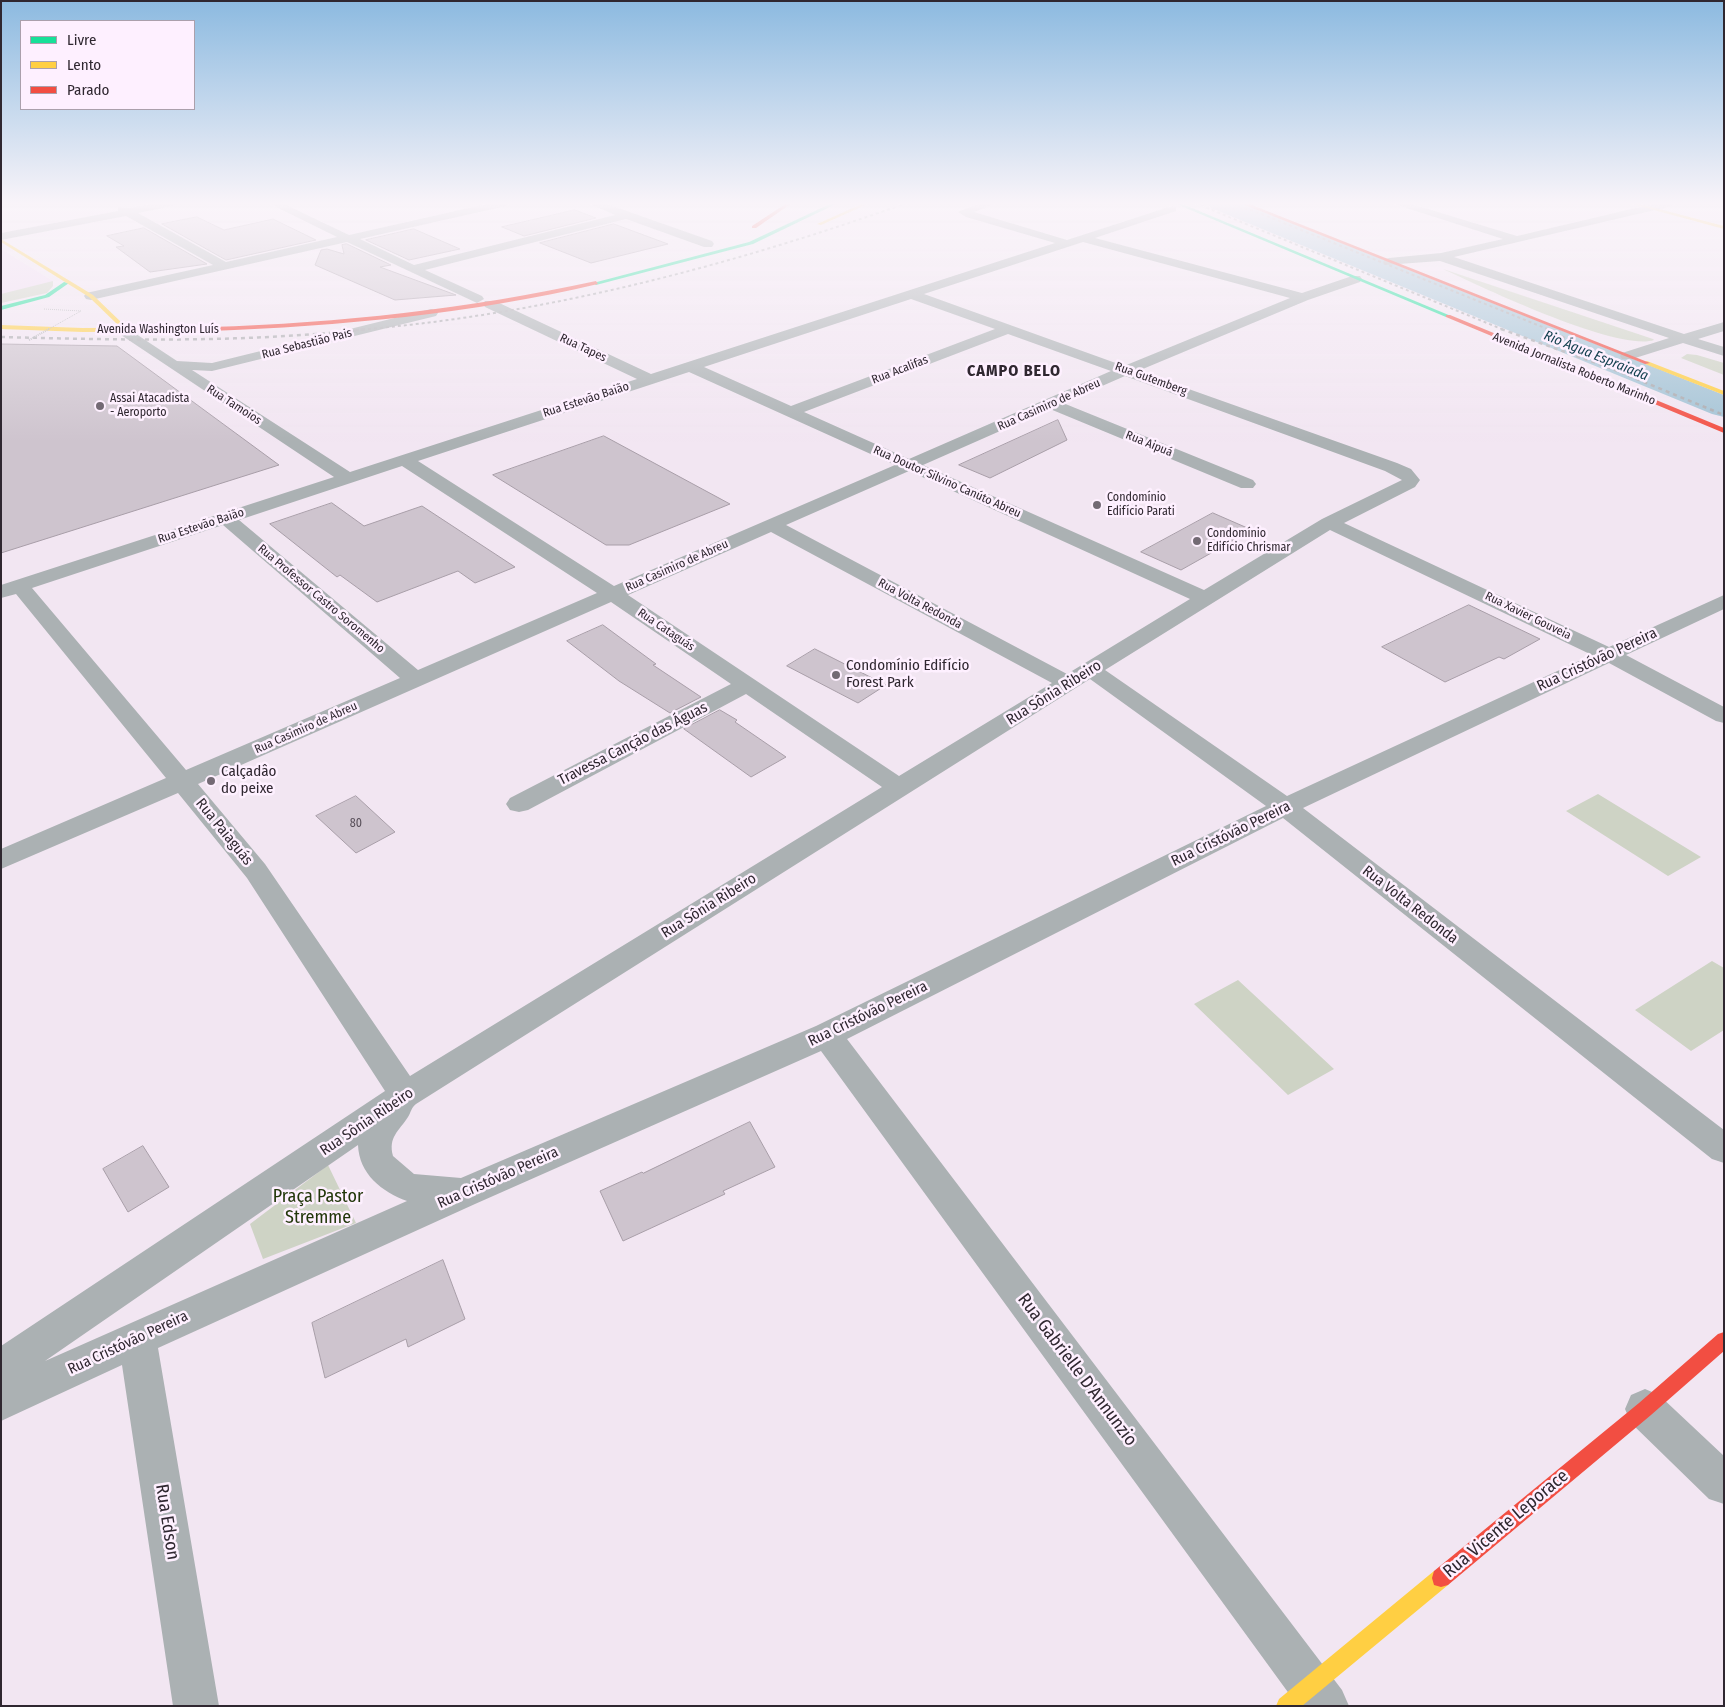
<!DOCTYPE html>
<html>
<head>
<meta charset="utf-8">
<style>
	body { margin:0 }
	#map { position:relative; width:1725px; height:1707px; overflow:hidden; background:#f2e6f2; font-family:"Fira Sans Condensed",sans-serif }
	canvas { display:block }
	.frame { position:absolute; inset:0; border:2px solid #2f2730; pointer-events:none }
	.legend { position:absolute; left:20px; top:20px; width:175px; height:90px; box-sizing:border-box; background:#fef0ff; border:1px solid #aba0ac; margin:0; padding:6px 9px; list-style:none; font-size:15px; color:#2f2730 }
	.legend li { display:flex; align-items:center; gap:10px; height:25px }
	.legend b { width:25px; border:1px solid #aba0ac }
</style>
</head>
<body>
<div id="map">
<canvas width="1725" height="1707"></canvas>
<div class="frame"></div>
<ul class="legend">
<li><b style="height:6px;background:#16e098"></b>Livre</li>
<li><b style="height:6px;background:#ffcf43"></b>Lento</li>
<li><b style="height:6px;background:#f24e42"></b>Parado</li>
</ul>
</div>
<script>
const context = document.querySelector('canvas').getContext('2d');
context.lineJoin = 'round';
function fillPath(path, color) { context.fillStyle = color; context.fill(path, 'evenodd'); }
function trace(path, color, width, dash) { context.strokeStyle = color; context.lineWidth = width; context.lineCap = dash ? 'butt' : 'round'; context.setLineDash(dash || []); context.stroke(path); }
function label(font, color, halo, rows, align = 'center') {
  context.font = font + ' "Fira Sans Condensed",sans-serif'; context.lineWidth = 5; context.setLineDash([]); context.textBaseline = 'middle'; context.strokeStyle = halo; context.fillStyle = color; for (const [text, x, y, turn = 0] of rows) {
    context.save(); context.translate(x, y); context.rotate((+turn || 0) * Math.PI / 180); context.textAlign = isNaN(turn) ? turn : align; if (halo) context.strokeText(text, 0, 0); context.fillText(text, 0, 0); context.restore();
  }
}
fillPath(new Path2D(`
	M1 249 53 281V286L1 303Z`), '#f1ddf3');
fillPath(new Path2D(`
	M1443 269 1653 339 1654 340C1618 352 1481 287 1443 269Z
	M53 281V286L47 293 1 303V294Z
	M1687 354 1697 355 1724 363V375L1681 358Z
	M1598 794 1701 857 1668 876 1566 811Z
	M1712 961 1724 968V1030L1691 1051 1635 1010Z
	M1238 980 1334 1069 1288 1095 1194 1004Z
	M328 1165 356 1223 263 1259 250 1224Z`), '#ced3c5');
fillPath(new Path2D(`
	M1207 203H1241L1724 395V417L1712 414 1211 208Z`), '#a3c3d5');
const building = new Path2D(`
	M575 210 596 218 524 236 502 227Z
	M197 217 224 230 273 219 316 240 226 260 162 224Z
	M614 224 668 244 591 263 540 243Z
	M144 228 207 264 150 272 116 247 124 246 107 236Z
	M414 229 460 249 409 260 366 240Z
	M347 244 391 265 380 267 456 295 395 300 315 265 321 250 327 249 344 254 342 245Z
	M1 344 117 346 279 465 1 553Z
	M1058 420 1067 440 990 478 959 465Z
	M604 436 730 504 629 545H606L493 475Z
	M332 503 364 526 422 506 515 567 475 583 458 571 377 602 340 575 337 577 270 524Z
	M1213 513 1252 530 1181 570 1141 552Z
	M1469 605 1540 639 1504 659 1499 657 1445 682 1382 647Z
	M603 625 656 664 653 665 701 697 670 713 619 681 567 641Z
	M815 649 886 685 858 703 787 666Z
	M720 710 737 720 735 722 786 757 751 777 684 729Z
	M356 796 395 832 356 853 316 816Z
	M750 1122 775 1167 723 1191 725 1194 623 1241 600 1191 642 1172 643 1173Z
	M143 1146 169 1187 128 1212 103 1169Z
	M443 1260 465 1319 408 1347 406 1339 325 1378 312 1323Z`);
fillPath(building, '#cec4ce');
trace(building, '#a89ea8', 1);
fillPath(new Path2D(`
	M156 203H178L177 205 138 213 226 262 337 237 268 203H282L349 235 491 203H511L506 206 360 239 414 265 615 215 588 203H604L712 241 714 244 712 247H704L626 219 425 270 482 296 484 299 477 303 347 242 91 300 86 299 84 296 86 293 213 265 126 216 1 240V233L118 211V207L129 208Z
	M980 203H997L974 212 1067 240 1172 206 1176 207V211L1095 238 1302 293 1352 276H1360L1362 279 1360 282 1308 300 1138 371 1397 463 1411 469 1420 480 1415 487 1344 523 1609 647 1724 595V609L1626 655 1724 707V723L1716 721 1609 663 1303 808 1724 1130V1163L1712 1159 1283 818 847 1039 1342 1690 1349 1706H1298L821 1051 475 1204 158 1348 219 1706H173L122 1365 1 1421V1346L385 1091 247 878 178 793 1 869V849L166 778 16 594 1 598V585L334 477 115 331 117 328H127L177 361 212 363 431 309 436 310 438 313 436 316 212 371 192 370 350 472 637 379 485 307 483 304 485 301H495L651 374 1055 243 966 217 958 212ZM1083 242 1290 298 1124 366 924 294ZM911 299 995 329 791 406 704 367ZM1008 334 1111 371 909 459 804 412ZM689 372 895 465 614 586 418 461ZM1125 376 1385 471 1402 480 1322 519 1204 590 923 465 1050 409 1241 488H1253L1256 484 1253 480 1063 403ZM402 466 597 593 418 670 239 520ZM909 471 1190 599 1067 674 786 525ZM223 525 400 678 186 770 32 588ZM1330 530 1592 655 1287 796 1105 670ZM771 532 1052 683 899 776 628 595ZM611 602 731 684 510 798 506 804 510 810 519 812 528 810 746 694 882 787 410 1076 265 864 198 784ZM1090 679 1266 806 816 1026 461 1178 414 1174 393 1156C388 1137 399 1131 408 1117 411 1112 411 1108 416 1104ZM358 1145C359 1174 382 1192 407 1201L45 1361Z
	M1391 203H1408L1517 236 1657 203H1677L1672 206 1454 257 1684 334 1724 322V331L1698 339 1724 347V356L1683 343 1632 359H1622L1620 356 1622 353 1669 338 1440 261 1385 265 1383 262 1385 259 1389 258 1441 253 1503 239Z
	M1645 1389 1659 1395 1724 1456V1504L1709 1499 1631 1423 1625 1409 1631 1395Z`), '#abb1b3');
fillPath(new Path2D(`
	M832 203H838L753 244 596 285 593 283 749 242Z
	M1174 203H1180L1451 316 1446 317Z
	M64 282 69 283 49 297 1 310V306L45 295Z`), '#16e098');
fillPath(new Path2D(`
	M864 203H870L821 225 817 224Z
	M1628 203H1636L1724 226V229Z
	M1 239 93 295 121 322V324H117L89 297 1 242Z
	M1 325 83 328 210 327 213 329 210 331 83 332 1 329Z
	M1647 361 1724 391V395L1645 364V362Z
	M1441 1569 1448 1571 1450 1578 1448 1585 1302 1706H1276L1279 1699 1434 1571Z`), '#ffcf43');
fillPath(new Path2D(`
	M787 203H792L756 228H752V226Z
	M1240 203H1247L1650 363 1645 364Z
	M596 281 598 284C470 314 341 326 210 331L207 329 210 327C340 323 468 309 596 281Z
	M1446 315H1450L1724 428V433L1446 317Z
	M1724 1332V1351L1651 1415 1448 1585 1441 1587 1434 1585 1432 1578 1434 1571 1639 1403 1718 1334Z`), '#f24e42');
trace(new Path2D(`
	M1195 203 1504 330
	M1227 203 1254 211 1550 330
	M356 330C544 315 729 266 907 203`), '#aaaaae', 2, [3, 3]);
trace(new Path2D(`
	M1501 329 1610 368 1724 415
	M1547 329 1620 366
	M1 337C123 340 246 343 368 329`), '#aaaaae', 2.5, [4, 4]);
trace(new Path2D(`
	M44 309 81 311 47 330`), '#b2b3b6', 1, [1, 1]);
trace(new Path2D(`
	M29 340 49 329`), '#b2b3b6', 2, [1, 1]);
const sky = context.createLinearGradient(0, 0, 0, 442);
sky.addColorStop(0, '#8cbae0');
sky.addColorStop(0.46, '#f9f4f9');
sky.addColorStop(1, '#f9f4f900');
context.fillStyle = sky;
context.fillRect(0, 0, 1725, 442);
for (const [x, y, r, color] of [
	[100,406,5,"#736a74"],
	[1097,505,5,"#736a74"],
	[1197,541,5,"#736a74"],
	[836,675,5,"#736a74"],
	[211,781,5,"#736a74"]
]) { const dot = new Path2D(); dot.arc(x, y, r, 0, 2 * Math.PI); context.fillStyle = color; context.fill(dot); trace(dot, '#fef0ff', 2); }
label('12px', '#2f2730', '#fef0ff', [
	["Avenida Washington Luís",158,330],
	["Rua Sebastião Pais",307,344,-14],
	["Rua Tapes",583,348,25],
	["Avenida Jornalista Roberto Marinho",1574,369,22],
	["Rua Acalifas",900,370,-21],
	["Rua Gutemberg",1151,379,20],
	["Rua Estevão Baião",586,400,-18],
	["Rua Tamoios",234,405,33],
	["Rua Casimiro de Abreu",1049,405,-24],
	["Rua Aipuá",1149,444,22],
	["Rua Doutor Silvino Canúto Abreu",947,482,24],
	["Rua Estevão Baião",201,526,-18],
	["Rua Casimiro de Abreu",677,566,-24],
	["Rua Professor Castro Soromenho",321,599,40],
	["Rua Volta Redonda",920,604,28],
	["Rua Xavier Gouveia",1528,616,26],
	["Rua Cataguás",666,630,34],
	["Rua Casimiro de Abreu",306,728,-24]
]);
label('12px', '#2f2730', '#fef0ff', [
	["Assai Atacadista",110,399],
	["- Aeroporto",110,413],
	["Condomínio",1107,498],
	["Edifício Parati",1107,512],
	["Condomínio",1207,534],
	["Edifício Chrismar",1207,548]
], 'left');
label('12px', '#574e58', null, [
	["80",356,824]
]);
label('italic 14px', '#123f4e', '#fef0ff', [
	["Rio Água Espraiada",1596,356,22]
]);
label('15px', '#2f2730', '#fef0ff', [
	["Rua Cristóvão Pereira",1597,660,-25],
	["Rua Sônia Ribeiro",1054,693,-32],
	["Travessa Canção das Águas",633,744,-27],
	["Rua Paiaguás",224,832,51],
	["Rua Cristóvão Pereira",1231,834,-26],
	["Rua Volta Redonda",1410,905,38],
	["Rua Sônia Ribeiro",709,906,-32],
	["Rua Cristóvão Pereira",868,1014,-26],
	["Rua Sônia Ribeiro",367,1122,-34],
	["Rua Cristóvão Pereira",498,1178,-24],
	["Rua Cristóvão Pereira",128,1343,-25]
]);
label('15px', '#2f2730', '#fef0ff', [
	["Condomínio Edifício",846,666],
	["Forest Park",846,683],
	["Calçadâo",221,772],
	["do peixe",221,789]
], 'left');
context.letterSpacing = '1px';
label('bold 16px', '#2f2730', '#fef0ff', [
	["CAMPO BELO",1014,372]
]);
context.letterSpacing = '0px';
label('18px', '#22370a', '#fef0ff', [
	["Praça Pastor",318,1197],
	["Stremme",318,1218]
]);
label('18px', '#2f2730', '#fef0ff', [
	["Rua Gabrielle D'Annunzio",1077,1370,53],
	["Rua Edson",167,1522,81],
	["Rua Vicente Leporace",1506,1524,-40]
]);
</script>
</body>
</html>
